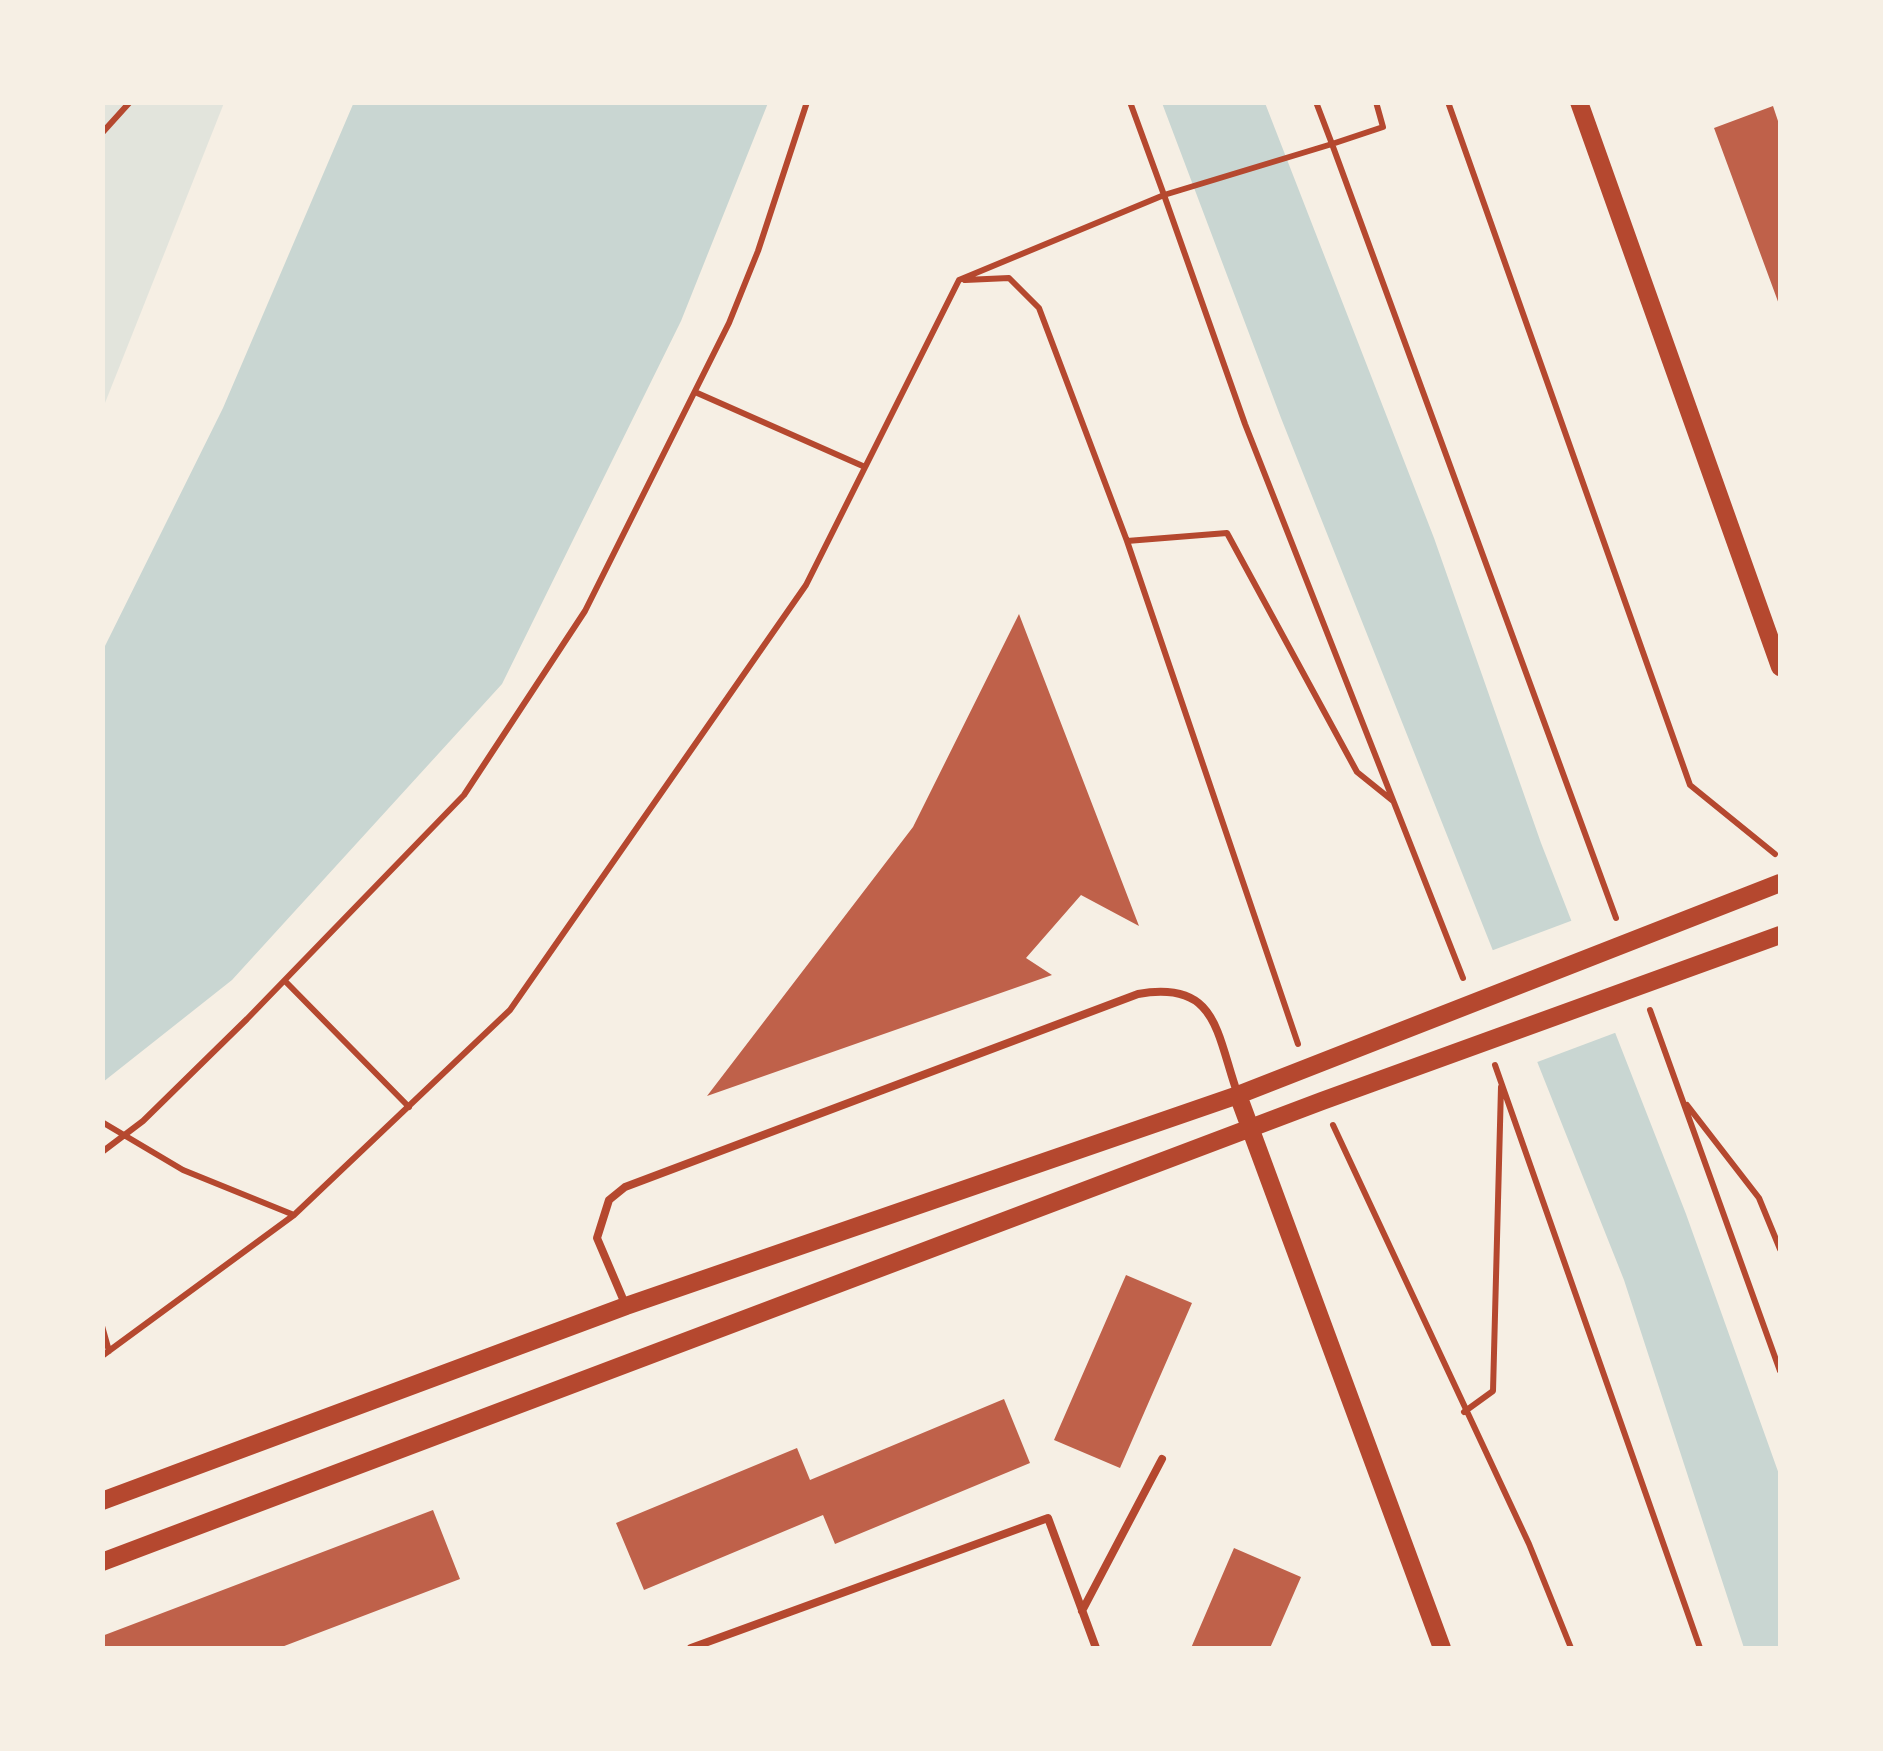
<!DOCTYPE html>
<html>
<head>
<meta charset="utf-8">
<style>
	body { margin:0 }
	#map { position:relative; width:1883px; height:1751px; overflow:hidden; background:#f6efe4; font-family:Barlow,sans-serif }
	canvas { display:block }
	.frame { position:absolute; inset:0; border:105px solid #f6efe4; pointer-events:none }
</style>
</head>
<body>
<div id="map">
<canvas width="1883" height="1751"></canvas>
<div class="frame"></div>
</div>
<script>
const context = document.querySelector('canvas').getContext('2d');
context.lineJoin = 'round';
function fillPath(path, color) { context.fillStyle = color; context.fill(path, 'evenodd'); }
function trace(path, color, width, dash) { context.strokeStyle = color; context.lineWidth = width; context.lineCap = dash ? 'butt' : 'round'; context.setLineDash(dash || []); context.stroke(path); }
fillPath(new Path2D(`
	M103 103H224L103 408Z`), '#e2e4dc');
fillPath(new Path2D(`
	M354 102 768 103 681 321 502 684 232 980 103 1082V650L223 408Z
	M1162 103H1265L1434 538 1541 843 1686 1214 1780 1477V1648H1744L1624 1280 1281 418Z`), '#c9d6d2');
fillPath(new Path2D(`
	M1576 919 1620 1031 1532 1064 1488 952Z`), '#f6efe4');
fillPath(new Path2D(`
	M1773 106 1780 127V307L1714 128Z
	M1019 614 1139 926 1081 895 1026 958 1052 975 707 1096 913 827Z
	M1126 1275 1192 1303 1120 1468 1054 1440Z
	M1004 1399 1030 1463 835 1544 823 1515 644 1590 616 1523 797 1448 810 1480Z
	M433 1510 460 1579 279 1648H102V1636Z
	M1234 1548 1301 1577 1270 1648H1191Z`), '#bf614a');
trace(new Path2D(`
	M1130 102 1164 195 1332 144 1316 102
	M1376 102 1383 127 1332 144 1616 918
	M1448 102 1690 785 1775 854
	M102 133 130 102
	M965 280 1009 278 1039 308 1127 541 1298 1044
	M695 392 865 467
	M1127 541 1227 533 1357 772 1393 801
	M285 981 409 1107
	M1650 1010 1780 1371
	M1495 1065 1700 1648
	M1687 1105 1759 1198 1780 1249
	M102 1122 183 1170 294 1215
	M1333 1125 1529 1544 1571 1648
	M102 1152 143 1121 247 1019 464 795 585 611 729 323 758 251 807 102
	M102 1326 109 1351
	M102 1356 294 1215 510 1010 806 585 959 280 1164 195 1245 424 1463 978
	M1464 1412 1493 1391 1501 1087`), '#b5482f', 6);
trace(new Path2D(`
	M626 1306 597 1238 609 1200 625 1187 1138 994C1218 980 1216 1033 1238 1095
	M1082 1611 1162 1459
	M691 1648 1048 1518 1096 1648`), '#b5482f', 8);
trace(new Path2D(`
	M1579 102 1780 667
	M1238 1095 1442 1648
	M102 1501 626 1306 1238 1095 1780 883
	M102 1562 1322 1101 1780 935`), '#b5482f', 18);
</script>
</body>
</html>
